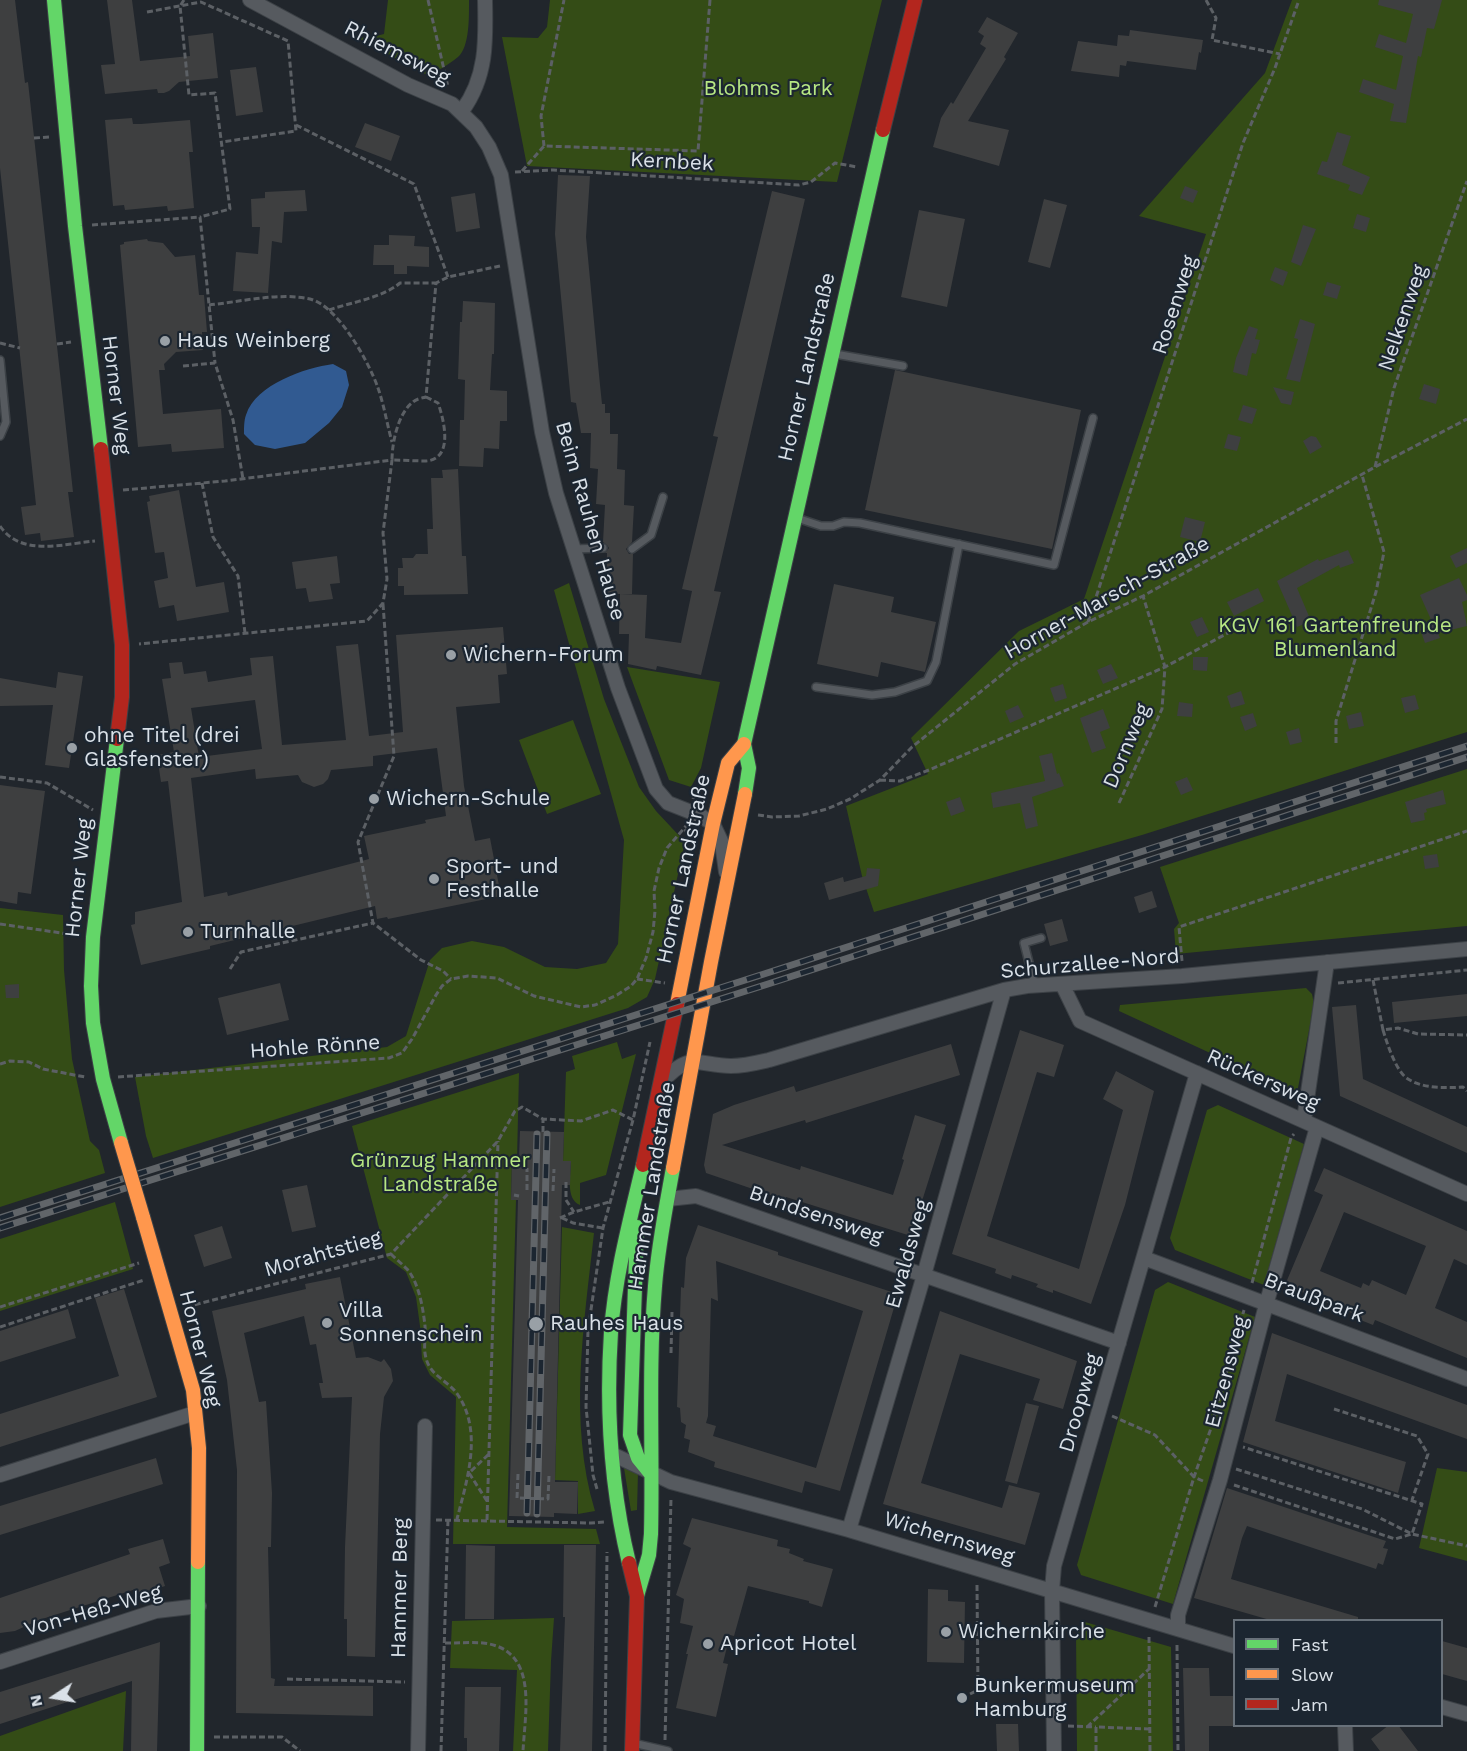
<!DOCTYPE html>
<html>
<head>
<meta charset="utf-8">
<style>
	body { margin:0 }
	#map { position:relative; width:1467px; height:1751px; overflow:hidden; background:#21262c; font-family:"Work Sans",sans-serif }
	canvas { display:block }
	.legend { position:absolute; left:1233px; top:1619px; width:210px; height:108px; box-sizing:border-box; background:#1c2631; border:2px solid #68717a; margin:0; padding:8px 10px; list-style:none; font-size:18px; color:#dae1e8 }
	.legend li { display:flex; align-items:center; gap:12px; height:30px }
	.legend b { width:30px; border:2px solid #68717a }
	.north { position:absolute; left:24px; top:1667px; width:60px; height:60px; -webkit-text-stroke:4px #1c2631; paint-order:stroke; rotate:258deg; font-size:16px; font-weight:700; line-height:24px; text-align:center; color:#dae1e8 }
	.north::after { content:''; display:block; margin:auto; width:21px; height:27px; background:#dae1e8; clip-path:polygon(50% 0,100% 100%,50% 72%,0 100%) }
</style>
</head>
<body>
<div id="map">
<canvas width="1467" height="1751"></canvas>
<ul class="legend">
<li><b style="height:8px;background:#63d668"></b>Fast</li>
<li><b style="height:8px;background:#ff974d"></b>Slow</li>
<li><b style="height:8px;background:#b3261e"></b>Jam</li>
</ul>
<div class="north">N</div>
</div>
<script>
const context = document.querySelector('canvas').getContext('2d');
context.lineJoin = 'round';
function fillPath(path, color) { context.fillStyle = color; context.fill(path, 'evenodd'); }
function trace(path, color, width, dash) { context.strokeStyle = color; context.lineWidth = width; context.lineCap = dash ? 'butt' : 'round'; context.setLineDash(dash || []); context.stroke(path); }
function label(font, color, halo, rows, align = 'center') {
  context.font = font + ' "Work Sans",sans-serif'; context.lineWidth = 4.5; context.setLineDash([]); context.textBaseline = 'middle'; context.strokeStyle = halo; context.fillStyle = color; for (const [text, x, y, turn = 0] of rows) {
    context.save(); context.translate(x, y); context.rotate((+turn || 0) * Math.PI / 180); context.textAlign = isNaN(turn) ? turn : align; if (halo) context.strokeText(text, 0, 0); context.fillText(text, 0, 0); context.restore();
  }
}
fillPath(new Path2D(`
	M388 0H469C469 15 470 47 458 57 450 64 438 70 429 76L356 37 368 38 384 34Z
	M550 0H882L837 182 527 166 502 37 538 38 547 27Z
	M1292 0H1467V732L1142 835 874 912 862 876 846 806 928 774 911 738 1019 631 1084 599 1206 234 1139 216 1265 73Z
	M569 583 604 699 639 787 656 811 685 842 655 979 647 997 628 1008 153 1158 146 1136 135 1077 387 1047 406 1036 430 960 442 948 472 941 504 947 545 967 577 969 606 963 618 944 624 840 554 590Z
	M627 667 720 682 701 768 691 787 669 780Z
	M573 720 601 794 547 814 519 740Z
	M1467 769V926L1176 954 1174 929 1179 923 1160 867Z
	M0 908 63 915 64 970 72 1059 90 1141 99 1150 105 1173 0 1207Z
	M1306 988 1312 994 1314 1004 1297 1093 1119 1011 1120 1005Z
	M617 1042 622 1059 636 1054 606 1175 580 1183V1205C565 1199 571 1174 571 1161H563L566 1072 575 1069 572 1056Z
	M519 1073 517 1160H512L511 1199 516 1200 507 1527 596 1529 600 1544H453L456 1397 430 1375 422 1359 420 1326 416 1297 406 1272 387 1258 352 1126Z
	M1218 1105 1304 1144 1264 1285 1175 1250 1170 1238 1207 1110Z
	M115 1202 133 1269 0 1311V1239Z
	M562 1227 594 1233C584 1325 568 1421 595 1511L578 1514V1481L555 1480Z
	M1168 1282 1255 1317 1173 1604 1081 1575 1077 1565 1155 1290Z
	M624 1468 638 1473 637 1510 631 1511Z
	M1437 1468 1467 1472V1561L1419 1548Z
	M554 1618 551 1661 548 1751H513L517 1670 450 1668 452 1621Z
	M1085 1622 1171 1647 1173 1751H1077L1076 1631Z
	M126 1691 123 1751H0V1736Z`), '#344c16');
fillPath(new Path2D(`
	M333 364 346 371 349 385 342 407 329 423 305 443 275 449 255 445 244 434C244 428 244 420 246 415 256 384 305 368 333 364Z`), '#315a91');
fillPath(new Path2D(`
	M0 0H15L25 83 28 82 73 492H68L74 537 41 541 40 533 25 535 21 507 36 505 0 168Z
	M107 0H132L140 61 190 56 188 36 213 33 218 78 179 82 169 91 164 93H158L157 89 105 94 101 65 115 64Z
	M1379 0H1442L1434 29 1427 28 1421 57 1418 56 1406 123 1390 121 1394 104 1359 92 1363 79 1396 90 1403 56 1375 47 1379 34 1406 43 1413 14 1378 5Z
	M987 17 1018 33 1004 57 1006 59 968 121 1009 130 999 166 933 147 941 118 951 102 953 104 986 48 980 44 984 36 978 32Z
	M1130 30 1203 40 1201 53 1199 52 1196 70 1127 61 1126 66 1120 65 1119 77 1071 71 1078 41 1117 46 1118 35 1129 36Z
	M256 67 263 112 236 116 230 70Z
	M132 118 133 124H141L190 120 193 152H189L194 208 168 211 167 206 125 210 124 205 113 206 105 120Z
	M365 123 400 136 391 161 355 147Z
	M1337 132 1351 136 1342 165 1370 177 1362 195 1348 190 1350 185 1317 174 1322 161 1327 162Z
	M558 175 590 176 586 237 600 385 602 404H605V413H610V434H618L617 469 625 470 624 505 634 506 632 542 626 549 629 554H633L632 594H606L607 553H605L609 548 607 545 603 542 605 505 596 504 598 469 590 468 591 433H581L576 403 571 402 555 234Z
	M1185 186 1198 191 1193 203 1180 198Z
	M305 190 307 211 284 212 282 243 272 241 268 293 233 291 236 252 258 254 260 227H252L251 199 265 198V192Z
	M772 191 805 199 714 591 721 592 701 675 657 666 656 670 628 664 629 634H619L620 594 647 595 645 638 681 643 692 591 682 589 718 437 713 436Z
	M475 193 480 228 456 232 451 197Z
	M1044 199 1067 205 1050 268 1028 262Z
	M919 210 965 219 947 307 901 297Z
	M1357 214 1370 218 1366 232 1353 228Z
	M1303 225 1316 229 1301 266 1291 262Z
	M389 235 415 236 414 246 429 247V267L407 266V274H394V265H373L374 245H389Z
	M147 239 148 241 163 243 175 257 195 255 199 295H204L207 332H202L203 350 176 352 164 364 165 370H159L163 414 221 409 224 448 172 452 171 444 138 447 120 245 124 244V242Z
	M1275 267 1288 272 1283 286 1270 280Z
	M1327 282 1341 286 1337 299 1323 295Z
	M463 301 495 303 494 354H492L490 390 507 391V421H500L499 449 484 448 483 467 459 466 460 420H464L465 380 458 379 460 322H462Z
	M1300 319 1315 324 1300 382 1286 379 1298 339 1294 338Z
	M1249 326 1258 329 1255 339 1260 340 1256 354 1252 353 1247 376 1233 372 1236 358Z
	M895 370 1081 410 1052 549 865 510Z
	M1424 384 1440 389 1436 404 1419 399Z
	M1273 387 1294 392 1291 405 1281 403Z
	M1243 405 1257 409 1252 424 1238 420Z
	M1228 434 1241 437 1237 451 1224 448Z
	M1311 436 1316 437 1322 447 1310 454 1303 441Z
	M458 469 462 556H466L468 594 404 595V586H398V568H403L402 558H413L416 554H428L427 529H433L431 478H443L442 470Z
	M179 490 196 587 224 582 229 612 177 621 174 605 159 608 154 581 168 578 164 552 155 553 147 502 150 501 149 496Z
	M1185 517 1205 522 1200 542 1180 537Z
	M1467 548V563L1456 568 1450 556Z
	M1348 550 1354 563 1340 568 1339 565 1297 588 1311 621 1297 627 1277 581 1318 559 1319 561Z
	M337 556 340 583 330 584 333 599 309 602 306 588 296 589 292 562Z
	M1459 578 1467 595V600L1462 602 1467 626 1438 633 1440 638 1425 643 1420 629 1433 624 1420 595Z
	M834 584 894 597 891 612 936 622 925 672 881 662 878 677 817 664Z
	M1258 588 1264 601 1234 616 1227 602Z
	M1202 617 1209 632 1197 637 1190 622Z
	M503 627 507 674 498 675 500 703 456 707 464 786 475 841 490 838 501 896 388 919 387 917 377 919 375 906 210 946V949L141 965 131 925 135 924V912L182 902 168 781 161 782 157 755 174 752 162 679 171 678 169 663 182 662 184 674 206 671 208 682 252 675 250 658 273 656 282 745 346 740 336 646 358 644 369 736 403 732 396 635ZM255 700 262 749 199 757 191 708ZM437 748 446 816 425 820 426 823 364 836 369 859 228 896 227 892 204 897 191 778 255 769 256 779 298 775 302 782 314 787 323 784 328 779 331 770 373 766V756Z
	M1193 657H1208L1207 671 1193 670Z
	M1111 664 1118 678 1103 684 1097 670Z
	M58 672 83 676 69 768 45 765 53 705 0 706V678L56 688Z
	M1063 684 1067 698 1055 702 1050 688Z
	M1241 691 1245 704 1231 708 1227 696Z
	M1415 695 1419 709 1405 713 1401 698Z
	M1179 702 1193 704 1192 717 1177 716Z
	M1018 705 1024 717 1010 723 1005 711Z
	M1103 709 1110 728 1100 732 1106 748 1092 753 1080 718Z
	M1361 712 1364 726 1349 729 1346 716Z
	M1253 713 1257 726 1245 731 1240 717Z
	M1299 728 1302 742 1290 745 1286 732Z
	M1052 753 1057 774 1059 773 1064 786 1032 797 1038 826 1026 829 1020 803 993 808 991 793 1045 781 1039 756Z
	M1187 777 1193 790 1181 795 1175 782Z
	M0 785 45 791 31 894 18 892 17 904 0 901Z
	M1443 790 1446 804 1426 809 1427 812 1424 813 1425 820 1411 823 1405 802Z
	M960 797 965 811 951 816 946 802Z
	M1437 854 1439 867 1425 869 1423 856Z
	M867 868 880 869 878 886 829 900 824 883 843 877 844 882 866 876Z
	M1152 891 1157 907 1139 913 1134 897Z
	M1062 919 1068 941 1050 946 1044 924Z
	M280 983 289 1020 227 1035 218 998Z
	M19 984V998H6L5 985Z
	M1467 994V1016L1394 1023 1392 1002Z
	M1356 1005 1363 1079 1467 1127V1153L1340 1096 1332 1007Z
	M1020 1030 1064 1045 1054 1077 1037 1072 987 1236 1079 1269 1123 1110 1103 1099 1116 1071 1154 1091 1125 1205 1091 1304 1053 1290V1293L1036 1287 1038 1284 1012 1275 1011 1279 995 1273 996 1269 952 1254Z
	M951 1044 960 1075 806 1123 805 1120 722 1145 800 1170 801 1166 893 1195 904 1160 902 1159 915 1115 946 1125 911 1236 786 1197 785 1200 706 1173 704 1165 713 1114 734 1105 794 1086 796 1092Z
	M520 1131 564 1132 563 1161H571L570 1185H562L555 1482H578L577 1514 554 1513V1517L509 1516 518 1200H511L512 1160H519Z
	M1324 1168 1467 1231V1265L1454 1259 1435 1308 1467 1322V1358L1375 1320 1373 1325 1353 1317 1354 1314 1285 1285 1323 1195 1314 1191ZM1344 1212 1426 1246 1406 1295 1372 1280 1369 1286 1363 1283 1361 1288 1320 1271Z
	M307 1185 316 1227 292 1232 282 1190Z
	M698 1225 778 1252V1255L898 1294 840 1491 805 1481 802 1493 714 1467 715 1462 688 1452 690 1440 684 1438 686 1425 681 1422 680 1408 677 1407 681 1287 684 1288 686 1258ZM716 1261 863 1311 816 1468 713 1436 716 1426 706 1423 708 1416 711 1298 718 1301Z
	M222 1226 232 1258 204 1267 194 1235Z
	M340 1277 356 1358 368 1357 381 1362 384 1359 391 1369 393 1381 384 1397 380 1434 375 1657 347 1656V1619H344L345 1547 352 1397 322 1398 319 1383H323L316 1344 310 1345 304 1316 244 1333 259 1402 266 1401 272 1493 271 1547H268L271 1678 275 1679 274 1686H373V1716L236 1713 237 1470 227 1380 212 1311 306 1289 305 1284Z
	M124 1289 157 1397 0 1447V1414L119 1376 95 1298Z
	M68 1309 76 1338 0 1362V1331Z
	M940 1311 1077 1361 1063 1409 1033 1400 1040 1379 960 1354 921 1483 1002 1508 1009 1485 1040 1493 1025 1545 883 1504Z
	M1272 1333 1467 1405V1439L1287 1374 1275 1421 1406 1462 1398 1493 1243 1442Z
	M1026 1403 1039 1406 1017 1484 1005 1481Z
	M156 1458 163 1484 0 1535V1506Z
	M1227 1488 1386 1541 1383 1548 1388 1549 1383 1565 1378 1563 1376 1569 1247 1526 1242 1538 1231 1579 1358 1617V1620H1270L1194 1598Z
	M692 1518 778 1540 777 1546 790 1549 789 1553 804 1559 803 1561 833 1569 822 1607 809 1603V1601L748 1586 734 1636 730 1635 723 1663 728 1664 716 1717 676 1708 688 1654H686L693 1626 680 1623 684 1599 676 1595 691 1548 683 1544Z
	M163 1539 170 1563 159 1567 165 1586 138 1595 136 1589 39 1620 15 1631 0 1633V1598L130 1554 128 1549Z
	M466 1545 495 1546 494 1619H465Z
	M564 1545H596L592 1751H560L565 1617H563Z
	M928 1589 948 1590V1601L965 1602 964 1663 927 1662Z
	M1442 1641 1467 1648V1681L1442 1674Z
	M160 1642 157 1751H131L132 1681 0 1724V1692Z
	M1183 1668H1209L1210 1696H1234V1726H1209V1751H1185Z
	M465 1687H501L499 1751H467V1738H464Z
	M996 1724H1018L1019 1751H997Z
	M1389 1725H1398L1418 1751H1380L1371 1739Z`), '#3e3f40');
const lane = new Path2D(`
	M835 354 903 366
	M0 360 6 422 0 436
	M797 518 821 526H833L844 522 860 523 1054 565 1093 418
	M573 549 603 548
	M632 549 651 535 663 497
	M816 687 872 695 895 692 927 681 936 662 959 544
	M1035 986 1024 943 1041 938
	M633 1743 668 1751`);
const street = new Path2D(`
	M250 0 408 85 452 104 476 127 489 147 501 175 542 432 556 493 618 688 656 789 668 803 701 816 713 824 722 843 726 872
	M462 111C487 77 486 41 485 0
	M1062 984 1080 1021 1467 1194
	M662 1082C690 1051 696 1065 731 1066 744 1066 756 1063 769 1060L1004 990 1027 986 1182 976 1467 949
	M1304 1120 1327 962
	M668 1199 696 1196 1119 1343
	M1144 1258 1467 1379
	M612 1454 671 1482 849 1530 1234 1646
	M0 1475 195 1413
	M849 1530 924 1275 1004 990
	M1178 1629V1615L1220 1480 1266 1305 1317 1127
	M0 1662 156 1611 199 1606
	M1442 1707 1467 1714
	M1345 1726 1346 1751
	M418 1751 425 1426
	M1054 1751 1052 1591 1054 1566 1197 1073`);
const fast = new Path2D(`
	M54 0 75 226 101 449
	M117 739 93 937 91 986 93 1023 103 1079 121 1143
	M745 794 749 768 744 744 883 130
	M637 1227 630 1435 638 1458 651 1474
	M629 1563C611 1489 606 1409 611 1332 615 1276 630 1220 643 1165
	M637 1596 649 1555 651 1534C653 1451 648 1368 655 1286 658 1246 666 1207 673 1168
	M197 1751 198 1562`);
const slow = new Path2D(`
	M677 1004 713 824 728 763 744 744
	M673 1168 711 962 745 794
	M143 1217 193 1390 199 1448 198 1562`);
const jam = new Path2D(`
	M883 130 915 0
	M101 449 122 645V697L117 739
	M643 1165 677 1004
	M629 1563 637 1596 632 1751`);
trace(lane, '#3c4146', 10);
trace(street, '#3c4146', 16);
trace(fast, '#3c4146', 16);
trace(slow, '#3c4146', 16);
trace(jam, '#3c4146', 16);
trace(new Path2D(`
	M184 0 180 6 189 95 215 93 230 209 200 217
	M428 0 448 87
	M1206 0 1216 18 1212 40 1280 54
	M147 12 201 2 288 41 296 131 222 142
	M296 125 414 184 448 277
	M34 138 50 137
	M544 146 541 116 564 0
	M522 171 544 146 698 151 710 0
	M515 172 553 170 799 185 811 182 835 163 857 167
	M92 225 200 217 215 363
	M209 305C239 302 280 292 310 299 338 306 369 362 378 388 384 405 387 424 392 442
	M329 310C352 302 382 298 400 283H436
	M0 343 20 348
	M57 344 71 342
	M183 366 215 363 233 420 243 479
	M426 397 438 403C444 420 454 459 426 461 415 461 403 460 392 460 392 443 398 413 413 402 416 399 422 398 426 397L436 283 448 277 500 266
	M1375 467 1394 388 1467 181
	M202 483 213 537 238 576 245 633
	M123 490 225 481 392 460 383 533 387 579 383 603 367 621 139 644
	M0 526C21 557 63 544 95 541
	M383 604 394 756 358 842 373 923 421 960 443 971 451 979
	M1088 622 1243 143 1275 68 1299 0
	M1336 743V721L1376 592 1384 552 1362 475
	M0 777 47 783 93 810
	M880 780 900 781 929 770 1165 667 1250 621
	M693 799 695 793 705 783
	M1119 803 1162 709 1165 667 1143 596
	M758 815 772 817 799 816 827 809 850 799 880 780 912 747 1015 664 1088 622 1143 596 1375 467 1467 419
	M685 829 691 842
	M0 924 75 935
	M1182 961 1179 927 1467 831
	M230 969 241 952 373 923
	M637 979 665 983
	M1373 980 1383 1030 1398 1028 1418 1034 1467 1035
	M1338 983 1467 970
	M1383 1030C1387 1043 1396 1072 1408 1079 1424 1089 1446 1088 1463 1087L1467 1091
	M0 1064 10 1061 29 1062 43 1069 85 1077
	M118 1077 389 1058 402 1053 412 1039 436 995 442 986 451 979 468 976 497 978 534 996 581 1007 595 1005 617 995 631 986 637 979 646 958 653 932 655 911 654 891 659 868 667 848 686 826
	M543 1132V1119
	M566 1182V1200L574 1212
	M527 1190V1168
	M553 1191 554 1169
	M514 1195 519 1196
	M560 1218 574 1212 609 1202
	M562 1218 573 1223 603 1228
	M391 1254C396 1259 402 1264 407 1269 419 1283 423 1308 425 1326 426 1336 423 1348 426 1358 430 1376 449 1381 458 1395 483 1432 467 1480 457 1519
	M1252 1283 1291 1138 1294 1134
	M0 1307 139 1263
	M186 1307 391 1254 498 1141 515 1111 522 1107 543 1119 581 1121 613 1110 633 1120
	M0 1327 144 1280
	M671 1353 672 1312
	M1334 1409 1417 1436 1428 1454 1412 1500
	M1112 1416 1155 1435 1194 1477 1155 1607
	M1236 1469 1362 1509 1412 1534 1467 1546
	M518 1474 517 1498 548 1499 549 1476
	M1203 1481 1194 1477 1210 1431 1244 1310
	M1234 1485 1395 1539 1412 1534 1422 1504 1243 1447
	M597 1489 593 1475 586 1407 588 1330 603 1228 633 1120 650 1042
	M487 1501 469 1473 490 1453
	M436 1520 591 1523 604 1522
	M487 1520 498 1141
	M1149 1637 1150 1751
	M445 1643C458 1643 471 1642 483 1643 539 1649 525 1712 523 1751
	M1177 1645 1178 1751
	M287 1679 405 1682
	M962 1698 978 1690 977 1585
	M1068 1726 1096 1727
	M1087 1727 1149 1669
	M214 1737H282L300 1751
	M665 1740 671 1498
	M441 1751 448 1519
	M605 1751 607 1552
	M1096 1751V1727L1149 1729`), '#5c6065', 3, [6, 3]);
trace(lane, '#565a5f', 7);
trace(street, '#565a5f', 14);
trace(fast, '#63d668', 14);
trace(slow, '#ff974d', 14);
trace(jam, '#b3261e', 14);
const rail = new Path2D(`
	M0 1218 764 974 1467 746
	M0 1228 768 984 1467 757
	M527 1513 537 1134
	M537 1514 547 1134`);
trace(rail, '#616569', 7);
trace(rail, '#1c2631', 4.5, [14]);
const slowBridge = new Path2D(`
	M121 1143 143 1217`);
trace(slowBridge, '#3c4146', 16, []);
trace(slowBridge, '#ff974d', 14);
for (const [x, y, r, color] of [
	[165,341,6,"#99a0a6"],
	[451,655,6,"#99a0a6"],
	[72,748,6,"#99a0a6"],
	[374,799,6,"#99a0a6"],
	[434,879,6,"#99a0a6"],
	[188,932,6,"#99a0a6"],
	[327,1323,6,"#99a0a6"],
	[536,1324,8,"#99a0a6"],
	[946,1632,6,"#99a0a6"],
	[708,1644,6,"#99a0a6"],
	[962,1698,6,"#99a0a6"]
]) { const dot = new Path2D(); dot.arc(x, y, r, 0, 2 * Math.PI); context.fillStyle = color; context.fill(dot); trace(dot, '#1c2631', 2); }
label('21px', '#dae1e8', '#1c2631', [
	["Rhiemsweg",397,53,27],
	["Kernbek",672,162,3],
	["Rosenweg",1175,305,-72],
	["Nelkenweg",1403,318,-71],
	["Horner Landstraße",807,367,-77],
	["Horner Weg",116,395,83],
	["Beim Rauhen Hause",590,521,74],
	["Horner-Marsch-Straße",1107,598,-29],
	["Dornweg",1127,746,-67],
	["Horner Landstraße",684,869,-78],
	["Horner Weg",79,878,-84],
	["Schurzallee-Nord",1090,964,-5],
	["Hohle Rönne",315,1047,-4],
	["Rückersweg",1263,1080,24],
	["Hammer Landstraße",652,1186,-81],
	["Bundsensweg",816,1215,19],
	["Morahtstieg",323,1254,-16],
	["Ewaldsweg",908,1254,-74],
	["Braußpark",1314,1298,21],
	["Horner Weg",200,1349,76],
	["Eitzensweg",1227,1372,-75],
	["Droopweg",1080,1403,-74],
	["Wichernsweg",949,1538,17],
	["Hammer Berg",400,1588,-89],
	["Von-Heß-Weg",93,1611,-16]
]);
label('21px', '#b7e783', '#1c2631', [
	["Blohms Park",768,89],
	["KGV 161 Gartenfreunde",1335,626],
	["Blumenland",1335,650],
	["Grünzug Hammer",440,1161],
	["Landstraße",440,1185]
]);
label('21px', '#dae1e8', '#1c2631', [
	["Haus Weinberg",177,341],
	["Wichern-Forum",463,655],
	["ohne Titel (drei",84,736],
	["Glasfenster)",84,760],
	["Wichern-Schule",386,799],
	["Sport- und",446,867],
	["Festhalle",446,891],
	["Turnhalle",200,932],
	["Villa",339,1311],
	["Sonnenschein",339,1335],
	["Rauhes Haus",550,1324],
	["Wichernkirche",958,1632],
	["Apricot Hotel",720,1644],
	["Bunkermuseum",974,1686],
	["Hamburg",974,1710]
], 'left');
</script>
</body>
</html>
